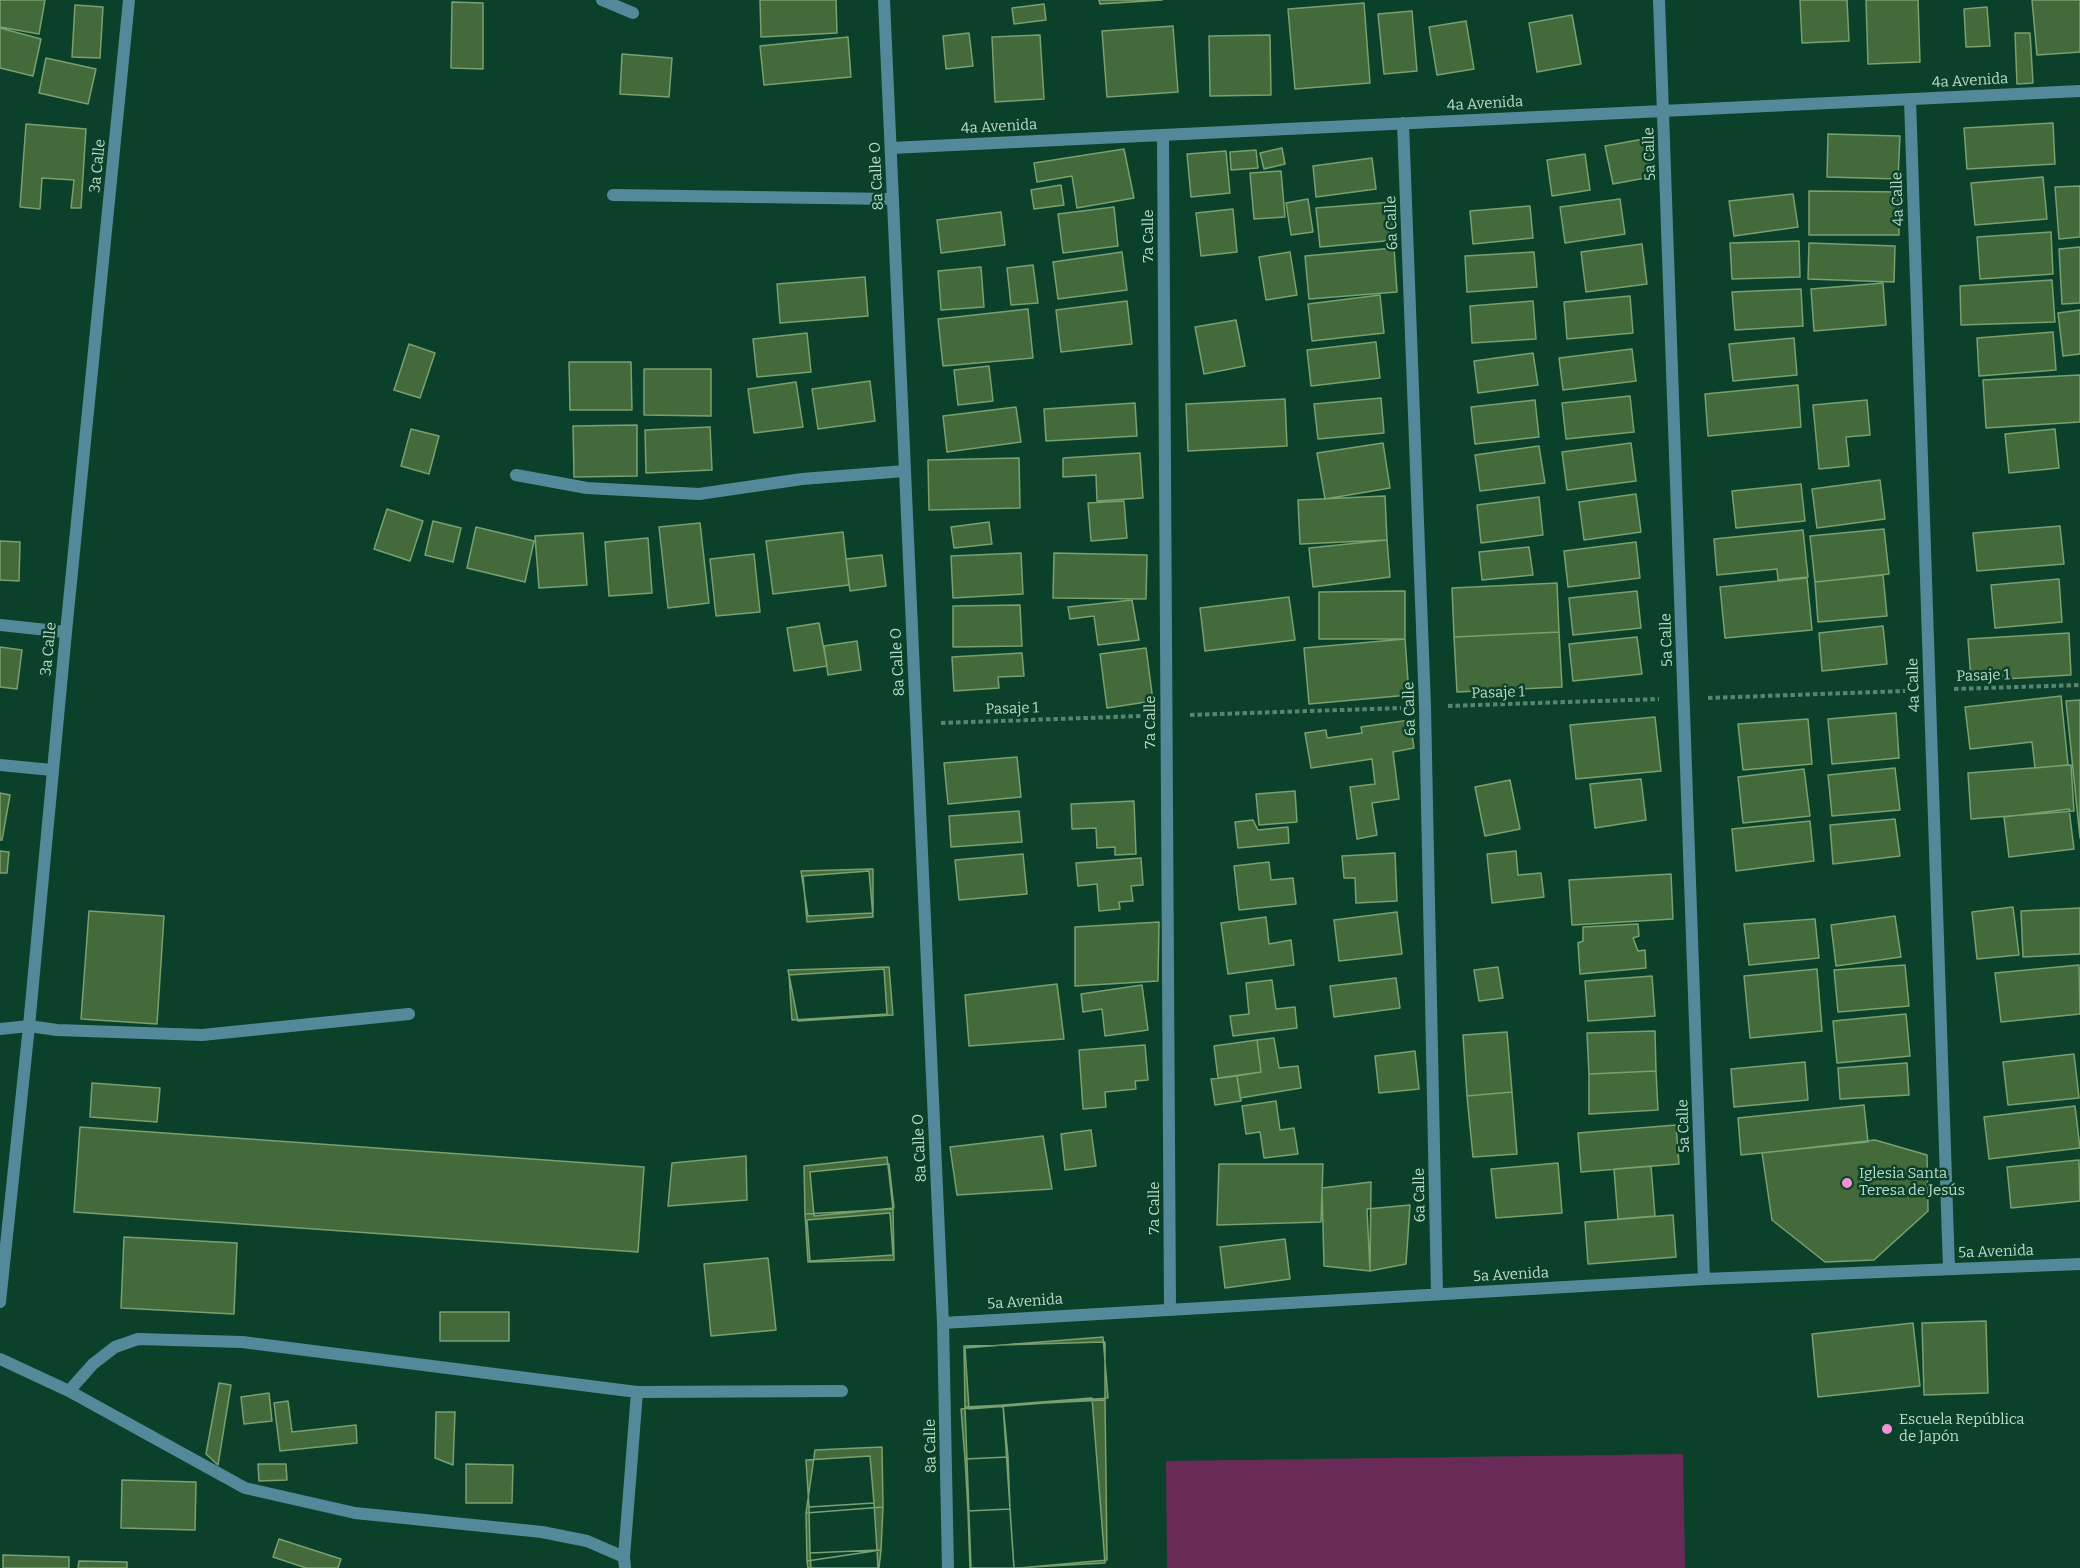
<!DOCTYPE html>
<html>
<head>
<meta charset="utf-8">
<style>
	body { margin:0 }
	canvas { display:block; background:#0b412a }
</style>
</head>
<body>
<canvas width="2080" height="1568"></canvas>
<script>
const context = document.querySelector('canvas').getContext('2d');
context.lineJoin = 'round';
function fillPath(path, color) { context.fillStyle = color; context.fill(path, 'evenodd'); }
function trace(path, color, width, dash) { context.strokeStyle = color; context.lineWidth = width; context.lineCap = dash ? 'butt' : 'round'; context.setLineDash(dash || []); context.stroke(path); }
function label(font, color, halo, rows, align = 'center') {
  context.font = font + ' Bitter,serif'; context.lineWidth = 5; context.setLineDash([]); context.textBaseline = 'middle'; context.strokeStyle = halo; context.fillStyle = color; for (const [text, x, y, turn = 0] of rows) {
    context.save(); context.translate(x, y); context.rotate((+turn || 0) * Math.PI / 180); context.textAlign = isNaN(turn) ? turn : align; if (halo) context.strokeText(text, 0, 0); context.fillText(text, 0, 0); context.restore();
  }
}
fillPath(new Path2D(`
	M1683 1454 1685 1568H1167L1166 1461Z`), '#6a2a58');
const building = new Path2D(`
	M0 0H45L39 34 0 27Z
	M760 0H836L837 33 761 37Z
	M1099 0H1162L1100 4Z
	M1800 0H1847L1849 41 1802 43Z
	M1866 0H1918L1920 62 1868 64Z
	M2032 0H2080V52L2037 55Z
	M452 2 483 3V69L451 68Z
	M1364 3 1370 83 1295 89 1288 9Z
	M1044 4 1046 20 1014 24 1012 8Z
	M75 5 103 7 100 58 72 57Z
	M1987 7 1990 46 1966 47 1964 9Z
	M1412 11 1417 71 1384 74 1378 14Z
	M1572 15 1581 64 1537 72 1529 23Z
	M1466 21 1474 69 1437 75 1429 27Z
	M1173 26 1178 92 1107 97 1102 31Z
	M0 28 41 39 33 76 0 68Z
	M969 33 973 66 946 69 943 36Z
	M2015 33H2030L2033 83 2017 84Z
	M1040 35 1044 99 995 102 992 37Z
	M1270 35 1271 95 1210 96 1209 36Z
	M848 37 851 77 764 85 760 46Z
	M622 54 672 58 669 97 620 94Z
	M46 58 96 69 88 104 39 93Z
	M2053 123 2055 164 1967 169 1964 128Z
	M26 124 86 129 81 208H71L74 180 42 178 40 209 20 207Z
	M1828 134 1900 136 1898 179 1827 177Z
	M1649 138 1656 176 1613 184 1605 146Z
	M1282 148 1285 164 1264 169 1260 153Z
	M1124 149 1134 198 1077 208 1072 176 1037 182 1034 163Z
	M1256 150 1258 168 1231 170 1230 152Z
	M1226 151 1230 193 1191 197 1187 154Z
	M1585 154 1590 190 1552 196 1547 160Z
	M1372 158 1376 189 1316 197 1313 166Z
	M1281 171 1285 217 1254 219 1250 173Z
	M2043 177 2047 219 1975 225 1971 183Z
	M1061 185 1064 205 1034 209 1031 190Z
	M2080 186V237L2059 239 2055 187Z
	M1809 191 1899 192V235H1809Z
	M1793 194 1798 227 1734 236 1729 201Z
	M1308 199 1313 232 1291 235 1286 203Z
	M1620 199 1625 234 1565 243 1560 207Z
	M1393 202 1396 240 1320 247 1316 208Z
	M1530 206 1533 238 1473 244 1470 211Z
	M1114 207 1118 246 1063 253 1058 214Z
	M1233 209 1237 252 1201 256 1196 213Z
	M1001 212 1005 245 941 253 937 220Z
	M2051 232 2053 274 1980 279 1977 237Z
	M1799 241 1800 277 1732 279 1730 243Z
	M1809 243 1895 246 1894 282 1808 279Z
	M1642 244 1647 284 1586 292 1581 252Z
	M2080 247V303L2062 304 2059 249Z
	M1394 248 1397 292 1309 299 1305 256Z
	M1122 252 1127 290 1058 299 1053 262Z
	M1290 252 1297 295 1266 300 1259 257Z
	M1534 252 1537 287 1467 292 1465 256Z
	M1033 265 1038 303 1011 305 1007 268Z
	M981 267 984 307 941 310 938 271Z
	M865 277 868 316 780 323 777 284Z
	M2052 280 2055 322 1961 325 1960 286Z
	M1883 283 1886 325 1814 331 1811 289Z
	M1801 289 1803 326 1735 330 1732 292Z
	M1380 295 1384 333 1312 341 1308 304Z
	M1630 296 1633 333 1567 339 1564 302Z
	M1127 301 1132 344 1061 352 1056 310Z
	M1533 301 1536 339 1472 343 1470 306Z
	M1028 309 1033 358 943 366 938 319Z
	M2080 310V354L2063 356 2058 313Z
	M1236 320 1245 366 1204 374 1195 327Z
	M2053 332 2056 370 1979 376 1977 338Z
	M807 333 811 372 757 377 753 339Z
	M1794 338 1797 375 1733 381 1729 344Z
	M1376 342 1380 378 1311 386 1307 350Z
	M409 344 435 353 420 398 394 390Z
	M1632 349 1636 381 1563 390 1559 358Z
	M1533 353 1538 385 1478 393 1474 361Z
	M569 362H631L632 410H570Z
	M989 366 993 401 958 405 954 370Z
	M644 369H711V416L644 415Z
	M2080 375V422L1986 428 1983 380Z
	M870 381 875 421 818 429 812 389Z
	M796 382 803 427 754 433 748 389Z
	M1798 385 1801 427 1708 436 1705 394Z
	M1630 396 1634 432 1566 439 1562 403Z
	M1381 398 1384 433 1318 439 1314 404Z
	M1285 399 1287 446 1188 451 1186 404Z
	M1535 400 1539 437 1475 444 1471 407Z
	M1867 400 1870 435 1846 437 1849 466 1819 469 1813 405Z
	M1135 403 1137 436 1046 441 1044 409Z
	M1016 407 1021 442 947 452 943 416Z
	M637 425V476L574 477 573 426Z
	M710 427 712 470 646 473 645 430Z
	M411 429 439 436 429 474 401 466Z
	M2055 429 2059 468 2009 473 2005 434Z
	M1383 443 1390 488 1325 499 1317 453Z
	M1631 443 1636 481 1567 490 1562 452Z
	M1539 446 1545 483 1480 491 1475 455Z
	M1140 453 1143 498 1097 501 1096 475 1063 477V458Z
	M1019 458 1020 508 929 510 928 460Z
	M1880 480 1885 519 1817 528 1812 489Z
	M1801 484 1805 521 1736 528 1732 491Z
	M1636 494 1641 532 1584 540 1579 502Z
	M1385 496 1387 540 1300 544 1298 500Z
	M1539 497 1543 535 1481 543 1477 505Z
	M1124 501 1127 538 1091 541 1088 503Z
	M387 509 423 521 410 561 374 549Z
	M433 521 461 528 453 562 425 555Z
	M989 522 992 544 954 548 951 527Z
	M700 523 709 603 668 608 659 527Z
	M2060 526 2064 564 1977 571 1973 533Z
	M476 527 534 541 525 582 467 568Z
	M1884 529 1889 574 1815 582 1810 536Z
	M1803 530 1808 577 1778 580 1777 569 1717 575 1714 539Z
	M843 532 849 585 773 594 766 541Z
	M583 533 587 585 539 588 535 536Z
	M648 538 652 593 609 596 605 542Z
	M1387 540 1390 577 1313 587 1309 548Z
	M0 541 20 542 19 581 0 580Z
	M1636 542 1640 578 1568 587 1564 551Z
	M1529 547 1533 575 1482 580 1479 552Z
	M1021 553 1023 594 953 598 951 556Z
	M1054 553 1147 555 1146 599 1053 598Z
	M754 554 760 612 716 616 710 559Z
	M882 555 886 586 850 591 846 559Z
	M1883 575 1887 616 1818 622 1815 582Z
	M1807 578 1812 630 1725 638 1720 587Z
	M2059 579 2062 622 1995 628 1991 585Z
	M1557 583 1559 632 1454 637 1452 588Z
	M1405 591V639H1319V592Z
	M1637 591 1641 628 1573 635 1569 598Z
	M1289 597 1295 640 1205 651 1200 608Z
	M1132 600 1139 640 1098 645 1094 616 1070 619 1068 607Z
	M1020 605 1022 646 953 647V606Z
	M819 623 827 666 794 671 787 628Z
	M1883 626 1887 664 1822 671 1819 633Z
	M1559 632 1562 687 1457 692 1454 637Z
	M2069 633 2071 675 1971 681 1968 639Z
	M1637 637 1642 674 1573 681 1569 644Z
	M1405 639 1409 695 1309 704 1304 648Z
	M857 641 861 670 828 675 824 646Z
	M0 647 22 650 17 689 0 687Z
	M1146 648 1153 701 1107 708 1100 654Z
	M1022 653 1024 676 998 677 999 688 954 691 952 657Z
	M2061 696 2068 765 2035 768 2032 742 1970 749 1965 707Z
	M2080 700V838L2066 701Z
	M1896 713 1899 758 1832 764 1828 719Z
	M1655 717 1661 771 1576 779 1570 725Z
	M1808 719 1812 764 1743 770 1738 724Z
	M1410 720 1414 748 1393 752 1399 799 1372 803 1377 835 1357 839 1350 787 1375 784 1372 759 1311 768 1305 733 1326 730 1327 738 1362 733 1361 727Z
	M1017 757 1021 797 948 804 944 763Z
	M2071 765 2074 811 1971 819 1968 773Z
	M1895 768 1900 810 1832 816 1828 775Z
	M1804 769 1810 816 1743 823 1738 777Z
	M1641 779 1646 820 1595 828 1590 784Z
	M1510 780 1520 829 1485 836 1475 787Z
	M1295 791 1297 822 1259 825 1256 794Z
	M0 793 10 795 2 840H0Z
	M1134 801 1136 854 1115 855V847L1097 848 1096 828 1072 829 1071 804Z
	M2069 809 2074 849 2009 857 2004 817Z
	M1019 811 1022 842 951 847 949 816Z
	M1895 819 1900 856 1833 864 1830 825Z
	M1253 820 1258 830 1288 827 1289 843 1238 848 1235 822Z
	M1810 821 1814 861 1736 871 1732 829Z
	M0 851 9 852 7 873H0Z
	M1516 851 1518 875 1541 873 1544 897 1492 903 1487 854Z
	M1395 853 1397 901 1356 903 1355 878H1344L1342 856Z
	M1023 854 1027 894 959 900 955 860Z
	M1141 858 1143 885 1131 886 1133 901 1119 902 1120 909 1099 911 1097 884 1078 886 1076 863Z
	M1269 862 1271 880 1293 878 1296 904 1239 910 1234 866Z
	M873 869V913L808 916 801 871Z
	M869 871 873 917 807 922 803 876Z
	M1671 874 1673 919 1572 925 1569 880Z
	M2013 907 2019 955 1977 959 1972 912Z
	M2080 908V954L2023 957 2021 911Z
	M89 911 164 916 157 1024 81 1019Z
	M1397 912 1402 954 1339 961 1334 920Z
	M1895 916 1901 957 1836 966 1831 925Z
	M1266 917 1269 944 1291 940 1294 965 1228 974 1221 923Z
	M1815 919 1819 958 1749 965 1744 924Z
	M1159 922 1158 981 1075 986V927Z
	M1638 924 1639 936 1633 938 1638 951 1645 950 1646 968 1580 974 1578 943 1583 941V927Z
	M1905 965 1909 1006 1838 1012 1834 970Z
	M2079 965 2080 1014 2001 1022 1995 973Z
	M889 967 893 1015 798 1021 788 970Z
	M1498 967 1503 998 1479 1001 1474 970Z
	M884 969 887 1014 792 1020 789 975Z
	M1817 969 1822 1031 1750 1038 1744 976Z
	M1652 976 1655 1016 1588 1021 1585 981Z
	M1396 978 1400 1008 1334 1017 1330 986Z
	M1272 980 1276 1009 1295 1007 1297 1028 1233 1036 1230 1016 1249 1014 1246 983Z
	M1057 984 1064 1039 969 1046 965 995Z
	M1142 985 1148 1030 1105 1036 1102 1009 1083 1012 1081 994Z
	M1906 1014 1910 1056 1837 1063 1833 1021Z
	M1655 1031 1656 1071 1589 1074 1587 1033Z
	M1507 1032 1512 1092 1467 1096 1463 1035Z
	M1274 1038 1279 1068 1298 1066 1301 1088 1240 1098 1237 1076 1261 1072 1257 1040Z
	M1257 1040 1261 1072 1218 1078 1214 1046Z
	M1145 1045 1148 1080 1135 1081 1136 1089 1105 1092 1106 1107 1083 1109 1079 1050Z
	M1415 1051 1419 1089 1379 1093 1375 1056Z
	M2074 1054 2079 1098 2008 1105 2003 1062Z
	M1805 1062 1808 1100 1734 1107 1731 1069Z
	M1907 1063 1909 1095 1840 1099 1838 1068Z
	M1656 1071 1658 1110 1589 1114V1074Z
	M1237 1076 1241 1101 1215 1105 1211 1079Z
	M92 1083 160 1088 157 1122 90 1117Z
	M1512 1092 1517 1154 1473 1157 1467 1096Z
	M1276 1101 1280 1130 1294 1128 1298 1154 1264 1158 1260 1132 1246 1134 1242 1106Z
	M1864 1105 1868 1142 1741 1155 1738 1118Z
	M2075 1106 2080 1148 1989 1159 1984 1117Z
	M1676 1125 1679 1164 1581 1172 1578 1133Z
	M80 1127 644 1167 638 1252 74 1212Z
	M1091 1130 1096 1166 1065 1170 1061 1134Z
	M1043 1136 1052 1189 957 1195 950 1147Z
	M1875 1140 1927 1155 1928 1211 1874 1260 1825 1262 1772 1220 1762 1153Z
	M746 1156 747 1200 668 1206 672 1163Z
	M887 1157 893 1209 805 1214 804 1166Z
	M2079 1160 2080 1201 2011 1208 2007 1167Z
	M1558 1163 1562 1213 1496 1218 1491 1169Z
	M889 1164 894 1208 814 1216 810 1172Z
	M1219 1164H1323L1321 1222 1217 1225Z
	M1651 1166 1655 1216 1618 1219 1614 1169Z
	M1371 1182 1370 1271 1324 1266 1322 1188Z
	M1410 1205 1406 1264 1370 1271 1367 1209Z
	M893 1209 894 1260 808 1262 805 1214Z
	M890 1213 893 1255 810 1261 807 1220Z
	M1673 1215 1676 1257 1588 1264 1585 1222Z
	M124 1237 237 1243 234 1314 121 1308Z
	M1285 1239 1290 1279 1225 1288 1220 1247Z
	M768 1258 776 1330 711 1336 704 1264Z
	M440 1312H509V1341H440Z
	M1986 1321 1988 1393 1924 1395 1922 1323Z
	M1913 1323 1920 1386 1818 1397 1812 1334Z
	M1103 1337 1108 1398 969 1409 965 1348Z
	M1105 1342V1400L965 1407 964 1346Z
	M219 1383 231 1385 218 1465 206 1454Z
	M269 1393 272 1421 244 1424 241 1397Z
	M1092 1398 1105 1563 1014 1568 1003 1405Z
	M1105 1400 1107 1560 1019 1568H971L965 1407Z
	M288 1401 292 1432 356 1425 357 1443 280 1451 274 1403Z
	M1003 1405 1008 1457 965 1459 961 1409Z
	M436 1412H455L453 1465 435 1458Z
	M882 1447 883 1507 806 1513 815 1450Z
	M870 1456 874 1503 809 1507 806 1460Z
	M1008 1457 1010 1509 968 1511 965 1459Z
	M258 1464H286L287 1480 259 1481Z
	M466 1464 513 1465 512 1503H466Z
	M122 1480 196 1482 195 1530 121 1528Z
	M874 1503 877 1550 810 1553 809 1507Z
	M883 1507 881 1550 807 1561 806 1513Z
	M1010 1509 1014 1568H970L968 1511Z
	M279 1539 341 1559 338 1568H306L273 1557Z
	M877 1550 878 1568H811L810 1553Z
	M881 1550 879 1568H808L807 1561Z
	M3 1555 69 1557V1568H3Z
	M79 1561 127 1562V1568H78Z`);
fillPath(building, '#446a3b');
trace(building, '#78a16f', 1.5);
trace(new Path2D(`
	M1954 689 2080 685
	M1708 698 1905 691
	M1448 706 1659 699
	M1190 715 1401 708
	M941 723 1143 716`), '#588570', 4, [4.5, 3]);
trace(new Path2D(`
	M602 0 633 13
	M613 195 893 199
	M0 1029 29 1026 57 1030 202 1035 409 1014
	M0 1359 69 1391 245 1488 355 1513 542 1532 587 1541 624 1557 625 1568
	M69 1391 93 1364 115 1347 138 1339 242 1342 637 1392 624 1557
	M637 1392 842 1391`), '#54899a', 12);
trace(new Path2D(`
	M884 0 943 1323 948 1568
	M1659 0 1704 1279
	M1910 99 1949 1269
	M1403 123 1425 707 1437 1294
	M1163 135 1170 1308
	M891 148 2080 91
	M516 475 587 488 699 494 802 479 905 471
	M0 625 66 632
	M0 765 52 770
	M943 1323 1704 1279 2080 1264`), '#54899a', 12);
trace(new Path2D(`
	M0 1302 29 1026 66 632 129 0`), '#54899a', 12);
for (const [x, y, r, color] of [
	[1847,1183,6,"#f491d4"],
	[1887,1429,6,"#f491d4"]
]) { const dot = new Path2D(); dot.arc(x, y, r, 0, 2 * Math.PI); context.fillStyle = color; context.fill(dot); trace(dot, '#0b412a', 2); }
label('15px', '#bcdcca', '#0b412a', [
	["4a Avenida",1970,81,-3],
	["4a Avenida",1485,104,-3],
	["4a Avenida",999,127,-3],
	["5a Calle",1650,154,-92],
	["3a Calle",98,166,-84],
	["8a Calle O",877,176,-93],
	["4a Calle",1898,199,-92],
	["6a Calle",1392,223,-92],
	["7a Calle",1149,236,-90],
	["5a Calle",1667,640,-92],
	["3a Calle",49,649,-84],
	["8a Calle O",898,662,-93],
	["Pasaje 1",1983,676,-2],
	["4a Calle",1914,685,-92],
	["Pasaje 1",1498,693,-2],
	["Pasaje 1",1012,709,-2],
	["6a Calle",1410,709,-92],
	["7a Calle",1151,722,-90],
	["5a Calle",1684,1126,-92],
	["8a Calle O",920,1148,-93],
	["6a Calle",1420,1195,-91],
	["7a Calle",1155,1208,-90],
	["5a Avenida",1996,1252,-2],
	["5a Avenida",1511,1275,-3],
	["5a Avenida",1025,1302,-4],
	["8a Calle",931,1446,-91]
]);
label('15px', '#bcdcca', '#0b412a', [
	["Iglesia Santa",1859,1174],
	["Teresa de Jesús",1859,1191],
	["Escuela República",1899,1420],
	["de Japón",1899,1437]
], 'left');
</script>
</body>
</html>
